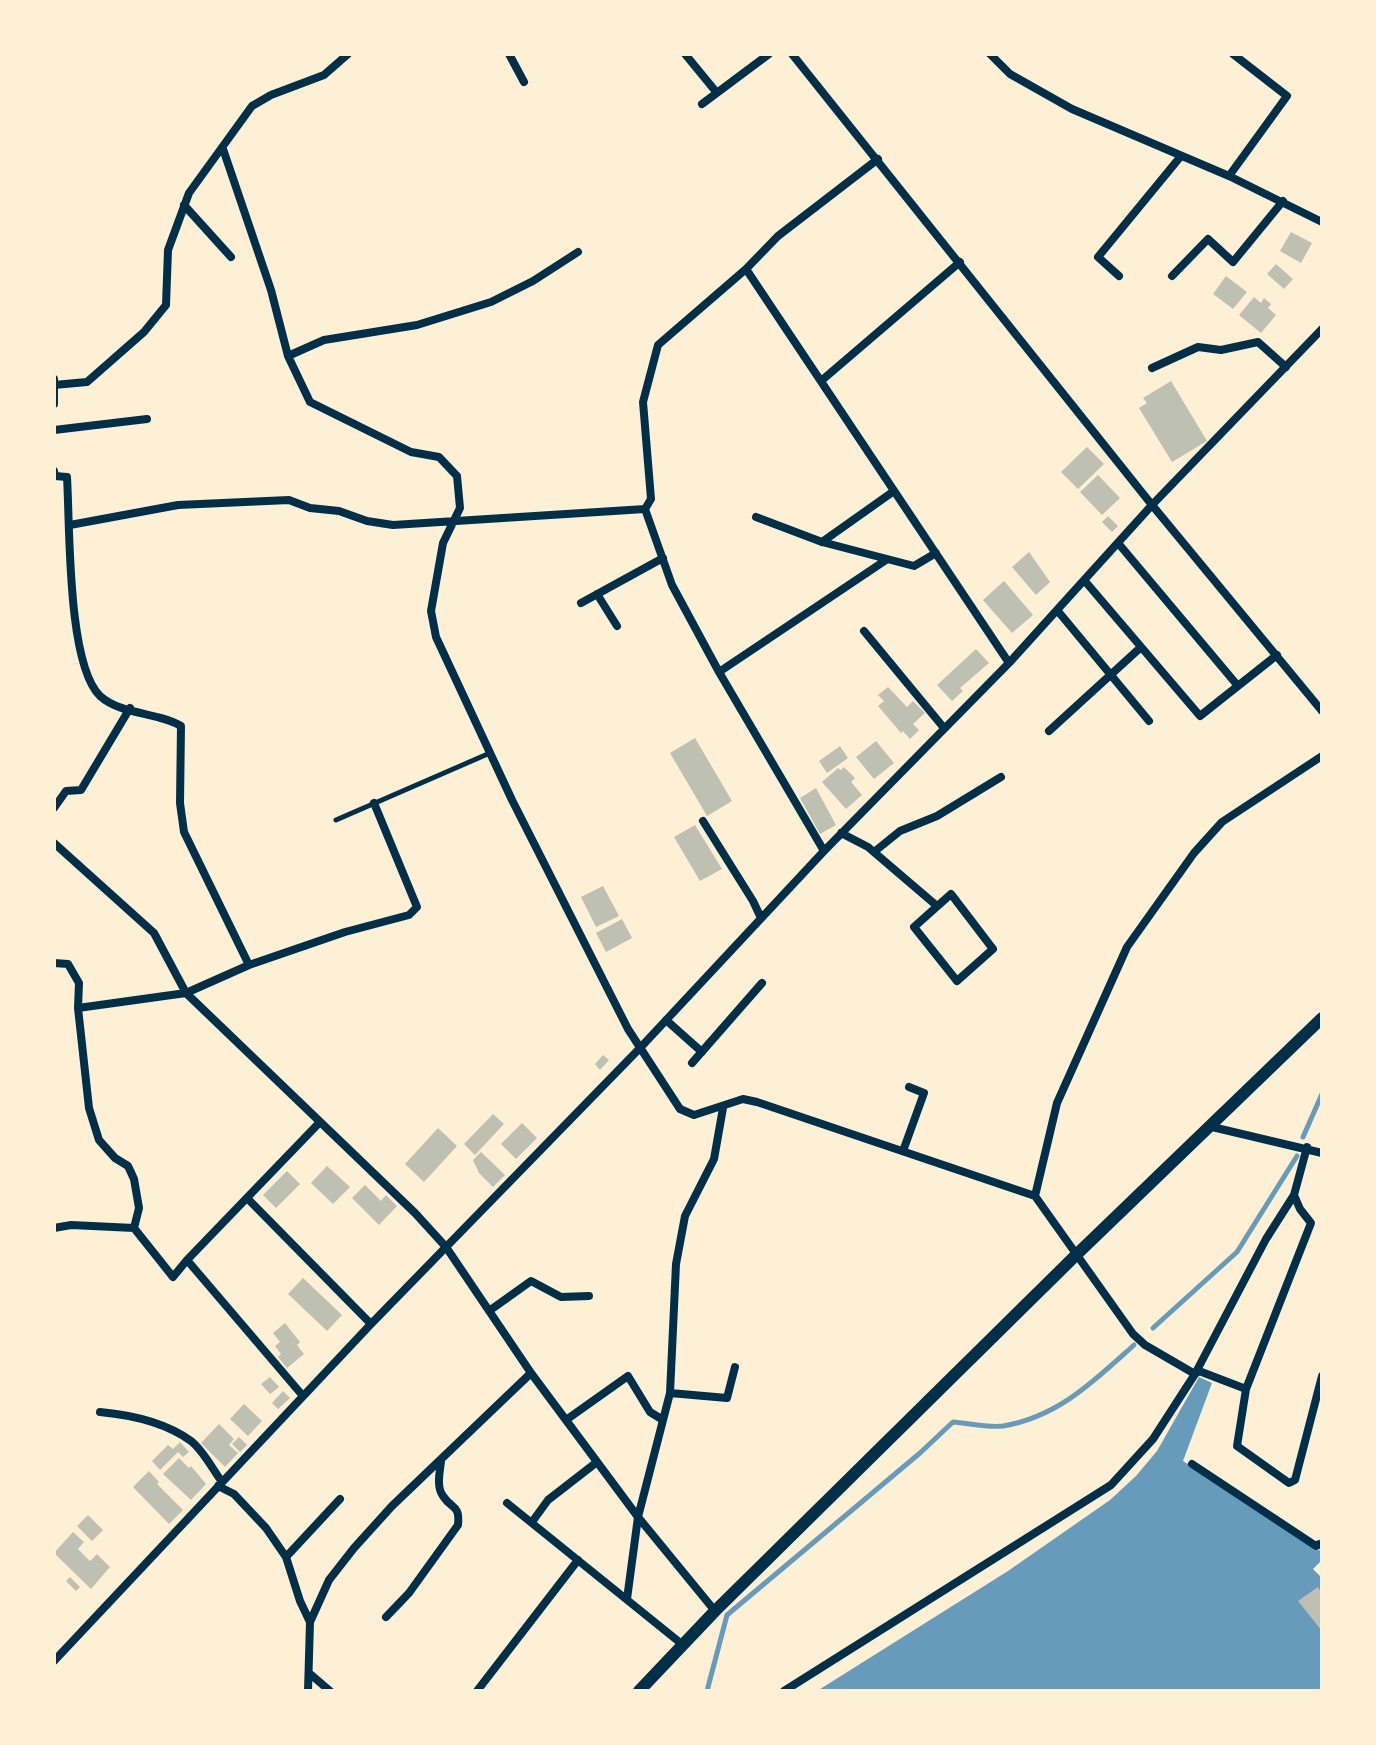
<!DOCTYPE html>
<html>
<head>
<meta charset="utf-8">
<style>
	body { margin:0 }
	#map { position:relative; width:1376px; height:1745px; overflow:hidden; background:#fdf0d5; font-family:"Varela Round",sans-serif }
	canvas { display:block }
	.frame { position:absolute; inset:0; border:56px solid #fdf0d5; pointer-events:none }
</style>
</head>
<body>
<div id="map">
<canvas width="1376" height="1745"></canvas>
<div class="frame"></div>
</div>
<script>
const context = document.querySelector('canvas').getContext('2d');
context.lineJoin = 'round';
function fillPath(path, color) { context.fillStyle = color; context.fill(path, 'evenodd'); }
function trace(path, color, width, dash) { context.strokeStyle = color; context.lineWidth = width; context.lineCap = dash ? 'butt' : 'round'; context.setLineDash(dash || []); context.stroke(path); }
fillPath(new Path2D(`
	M1199 1377 1212 1383 1183 1461 1322 1552V1560L1313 1569 1322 1578V1691H817L1008 1571 1110 1500 1136 1476 1157 1451Z`), '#669bbc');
trace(new Path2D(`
	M1303 1137 1322 1094
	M1153 1328 1237 1252 1297 1156
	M707 1691 727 1615 920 1453 953 1422C968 1423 987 1428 1003 1426 1058 1417 1094 1381 1134 1345`), '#669bbc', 5);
fillPath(new Path2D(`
	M1291 232 1312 243 1301 263 1280 251Z
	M1276 264 1293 279 1284 289 1267 274Z
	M1226 276 1247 292 1233 309 1213 294Z
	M1254 297 1261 303 1264 298 1271 304 1268 308 1276 315 1261 333 1239 315Z
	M1171 381 1207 441 1172 462 1139 408 1147 403 1143 398Z
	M1087 447 1104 464 1078 489 1061 472Z
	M1098 475 1120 498 1102 515 1080 492Z
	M1108 516 1118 526 1112 532 1102 522Z
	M1029 552 1050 582 1036 595 1012 567Z
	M1004 581 1033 615 1012 633 983 600Z
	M976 649 989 663 960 688 963 691 952 701 937 685Z
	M888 687 907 707 913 701 925 713 913 724 919 730 910 739 903 731 901 733 878 706 884 701 878 695Z
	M695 738 732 801 707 816 670 753Z
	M876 741 894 763 874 779 856 757Z
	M840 746 848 758 827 773 819 761Z
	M844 767 855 778 851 782 862 795 846 809 822 782 838 768 841 770Z
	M816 788 836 825 820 834 800 798Z
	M695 825 722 869 700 881 674 837Z
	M603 886 619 916 596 927 581 897Z
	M622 919 632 938 606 952 596 933Z
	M603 1055 609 1060 600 1070 595 1064Z
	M493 1114 504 1124 475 1155 464 1144Z
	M522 1123 537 1138 516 1159 501 1144Z
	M438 1128 457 1146 424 1182 405 1164Z
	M481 1152 505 1175 493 1187 479 1173 473 1160Z
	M327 1166 350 1187 333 1204 311 1183Z
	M287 1171 300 1184 276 1208 263 1195Z
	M365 1185 381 1201 386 1195 397 1206 379 1225 352 1198Z
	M303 1278 342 1315 327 1331 288 1294Z
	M285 1323 300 1342 297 1345 304 1354 287 1368 278 1357 281 1354 275 1346 280 1342 273 1333Z
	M270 1377 279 1387 270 1394 261 1384Z
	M283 1391 290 1398 278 1409 272 1403Z
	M244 1404 262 1421 248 1436 230 1419Z
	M219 1424 234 1439 229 1445 238 1453 225 1467 201 1443Z
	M239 1437 247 1445 240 1452 232 1444Z
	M180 1442 189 1452 183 1457 178 1452 160 1470 152 1461 168 1445 173 1449Z
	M179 1458 189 1468 191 1466 206 1484 191 1500 163 1474Z
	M149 1471 159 1482 157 1484 183 1510 169 1524 133 1487Z
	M88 1515 103 1530 92 1541 77 1526Z
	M73 1532 84 1542 78 1549 90 1561 97 1554 110 1567 91 1589 54 1553Z
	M70 1577 80 1587 76 1591 66 1581Z
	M1318 1587 1322 1594V1631L1298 1601Z`), '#bec0b2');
trace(new Path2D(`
	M336 820 490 753`), '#003049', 5);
trace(new Path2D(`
	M509 54 524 82
	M685 54 717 93
	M792 54 1152 505 1322 711
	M990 54 1010 74 1072 109 1229 176 1322 222
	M702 104 769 54
	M223 149 271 290 288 356 310 402 411 452 439 457 457 476 460 508 443 543 431 611 436 637 512 800 628 1029 680 1109 694 1115 743 1099 757 1102 1035 1196 1133 1334 1145 1345 1195 1374 1199 1371 1246 1389
	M1229 176 1287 96 1233 54
	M184 205 231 257
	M746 269 1009 663
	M1119 276 1098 257 1181 156
	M1172 276 1208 239 1233 262 1283 201
	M288 356 324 340 417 325 491 302 533 281 578 252
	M1152 368 1198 347 1221 350 1258 342 1286 367
	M54 379V404
	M821 381 960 262
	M54 385 87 382 144 332 166 305 168 250 189 193 252 106 271 95 324 75 348 54
	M54 430 147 419
	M54 471 55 476 67 477C70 525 67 664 100 696 121 715 158 712 181 726L180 803 184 832 249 965
	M756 517 822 542 914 566 936 553
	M70 525 178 505 289 500 310 508 339 511 367 521 393 525 645 509
	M822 542 894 491
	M1118 543 1238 686
	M1084 580 1200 716 1277 655
	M597 594 617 626
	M581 603 663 558
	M1057 610 1149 721
	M864 631 944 728
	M719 672 886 560
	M1049 731 1140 648
	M54 808 66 791 81 790 130 708
	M703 821 753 901 761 918
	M841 833 868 847 937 906
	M54 843 154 933 186 993 415 1213 446 1247 531 1373 638 1517 715 1611
	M824 851 719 672 672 585 645 509 651 499 643 402 658 345 746 269 778 236 878 159
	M874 852 900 831 937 816 1001 777
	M951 894 993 949 957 981 914 927Z
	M54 963 68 964 79 983 78 1008 89 1108 99 1140 115 1158 128 1166 134 1179 139 1208 134 1228
	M78 1008 186 993 249 965 345 932 409 915 417 907 374 803
	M666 1020 702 1052
	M692 1063 762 983
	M1208 1126 1322 1153
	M903 1151 924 1093 909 1087
	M1294 1195 1300 1209 1311 1223 1246 1389 1237 1446 1289 1483 1295 1480 1322 1376
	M1035 1196 1057 1103 1127 947 1194 853 1222 822 1322 756
	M247 1198 371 1324
	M54 1228 71 1225 134 1228 173 1277 187 1260
	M489 1311 531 1281 561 1297 589 1296
	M670 1393 727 1398 735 1367
	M303 1396 187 1260 320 1122
	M100 1412C132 1415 165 1422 191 1441 203 1450 213 1470 222 1482
	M566 1420 628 1376 650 1412 663 1420
	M1192 1464 1316 1546 1319 1544 1322 1546
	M218 1486 234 1494 266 1528 286 1557 300 1601 310 1622 308 1691
	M507 1503 683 1645
	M532 1522 548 1500 597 1462
	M286 1557 340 1499
	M627 1599 638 1517 670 1393 676 1264 685 1216 714 1159 723 1108
	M386 1617 409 1593 458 1525C460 1504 452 1510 443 1496 436 1487 440 1471 441 1461
	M310 1622 329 1580 354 1548 392 1506 531 1373
	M54 1661 371 1324 641 1047 824 851 1009 663 1152 505 1322 329
	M309 1673 330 1691
	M477 1691 578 1560
	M784 1691 1111 1485 1153 1439 1195 1374 1266 1239 1294 1195 1307 1147`), '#003049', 8);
trace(new Path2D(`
	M639 1691 715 1611 1075 1256 1322 1018`), '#003049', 12);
</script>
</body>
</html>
